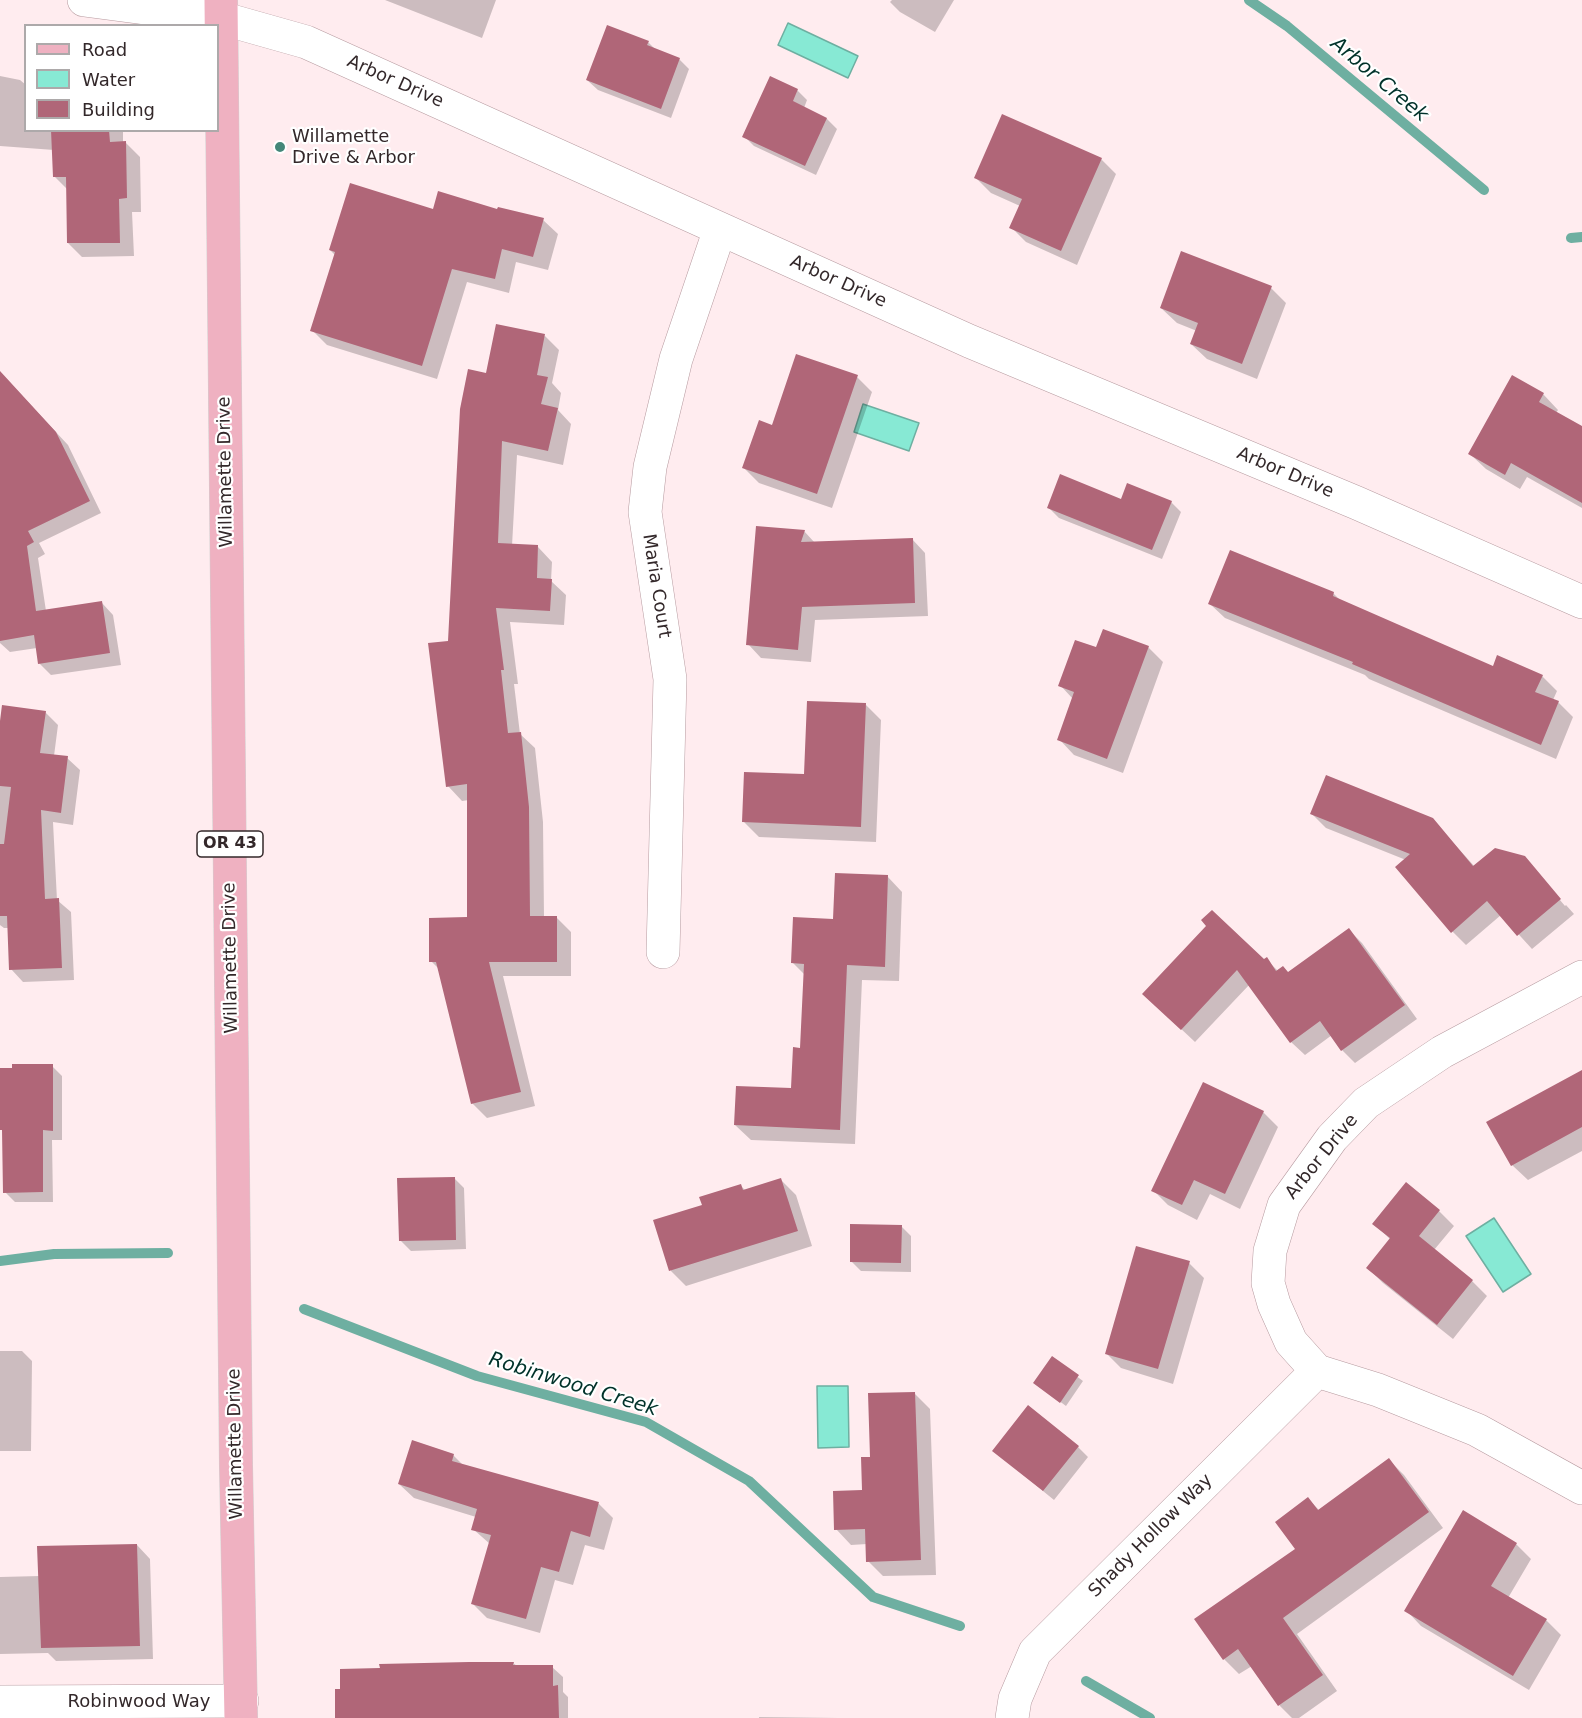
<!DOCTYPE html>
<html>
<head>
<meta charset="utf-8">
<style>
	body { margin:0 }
	#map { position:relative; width:1582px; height:1718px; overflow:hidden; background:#ffecef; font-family:"DejaVu Sans",sans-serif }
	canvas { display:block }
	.legend { position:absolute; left:24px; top:24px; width:195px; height:108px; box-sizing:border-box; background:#fff; border:2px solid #ada9aa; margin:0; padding:8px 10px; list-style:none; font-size:18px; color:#33282a }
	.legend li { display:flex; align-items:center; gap:12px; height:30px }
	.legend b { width:30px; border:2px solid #ada9aa }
</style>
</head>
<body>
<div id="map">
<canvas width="1582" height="1718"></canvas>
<ul class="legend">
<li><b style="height:8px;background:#efb1c1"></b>Road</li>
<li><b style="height:16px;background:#87e9d4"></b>Water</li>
<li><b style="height:16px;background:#b06678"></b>Building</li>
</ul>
</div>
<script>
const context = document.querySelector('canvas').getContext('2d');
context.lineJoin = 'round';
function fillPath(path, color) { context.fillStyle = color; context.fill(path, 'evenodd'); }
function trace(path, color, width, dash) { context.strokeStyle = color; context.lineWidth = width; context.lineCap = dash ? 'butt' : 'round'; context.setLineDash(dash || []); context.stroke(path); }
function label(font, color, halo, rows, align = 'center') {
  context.font = font + ' "DejaVu Sans",sans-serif'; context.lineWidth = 4.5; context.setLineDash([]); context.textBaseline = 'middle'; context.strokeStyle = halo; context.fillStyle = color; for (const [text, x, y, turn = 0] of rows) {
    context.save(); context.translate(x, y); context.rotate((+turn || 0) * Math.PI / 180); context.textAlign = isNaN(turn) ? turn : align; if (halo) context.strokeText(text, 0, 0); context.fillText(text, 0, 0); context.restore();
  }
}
const water = new Path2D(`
	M788 23 858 56 848 78 778 45Z
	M863 404 919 423 909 451 854 432Z
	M1494 1218 1531 1274 1503 1292 1466 1236Z
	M817 1386H848L849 1447 818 1448Z`);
fillPath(water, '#87e9d4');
trace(water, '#6eafa1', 1.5);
fillPath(new Path2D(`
	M385 0H496L482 38Z
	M892 0H954L935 32 900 12 890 2Z
	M648 42 657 51 679 59 689 69 671 118 598 90 587 80Z
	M0 76 20 80 26 85V130H123V143H126L140 157 141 212H132L134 256 82 257 68 243 67 189 54 176V150L0 146Z
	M797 90 807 100 804 108 827 119 837 129 816 175 754 146 744 136Z
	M1101 159 1116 174 1077 265 1026 242 1011 227 1020 206 991 193 976 178Z
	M434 211H498L543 220 558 234 548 270 516 262 509 293 467 282 437 379 327 345 312 330 335 255 330 250Z
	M1271 288 1286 303 1257 379 1207 359 1191 344 1197 331 1177 323 1161 308Z
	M545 336 559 350 552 383 561 393 558 410 571 424 563 465 517 455 512 546 538 547 552 562 551 581 566 595 564 625 510 622 518 684H514L520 734 535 748 543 822 544 917H556L571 932V976H503L535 1106 487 1118 472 1103 440 970 431 961 469 919V800L462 801 448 786 450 642 487 375Z
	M0 372 68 445 101 513 39 543 45 554 38 558 46 611 102 603 113 615 121 665 51 675 39 663 37 648 10 652 0 643Z
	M857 377 872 392 832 508 759 483 744 468 772 427Z
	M1543 394 1558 410 1556 413 1582 428V508L1527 477 1520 489 1486 469 1470 454Z
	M1171 502 1181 512 1162 559 1059 518 1049 508Z
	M804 531 815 543 912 539 925 553 928 616 815 620 811 662 761 658 748 644Z
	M1333 593 1342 602 1494 668 1542 676 1557 691 1553 700 1558 702 1573 717 1556 759 1369 679 1365 675 1225 618 1210 604Z
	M1148 647 1163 662 1123 773 1074 755 1059 739 1073 699 1060 685 1097 649Z
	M866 705 881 720 876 842 759 837 744 822 805 776Z
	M45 712 58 725 54 756 67 758 80 770 73 825 53 822 57 900 71 912 74 980 23 982 11 969 9 928H4L0 925V733Z
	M1312 814 1432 819 1475 867 1533 868 1565 906 1566 905 1574 914 1532 949 1501 915 1466 945 1452 931 1406 860 1326 828Z
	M887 876 902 892 899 981 862 980 855 1144 751 1140 735 1125 793 1090 802 1050 805 975 792 962 834 921Z
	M1349 930 1362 943 1417 1019 1355 1063 1342 1050 1332 1035 1305 1055 1291 1042 1250 984 1195 1042 1144 994 1266 959 1278 971 1288 973Z
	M52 1066 62 1076V1140H52L53 1202H15L5 1192Z
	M1582 1072V1151L1528 1180 1512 1165 1488 1123Z
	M1263 1112 1278 1127 1240 1209 1210 1194 1197 1220 1168 1205 1153 1190Z
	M454 1178 464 1188 466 1249 411 1251 400 1240Z
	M781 1180 796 1195 812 1246 686 1286 671 1271 655 1221 704 1206 741 1186 746 1191Z
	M1439 1211 1454 1226 1434 1250 1472 1281 1487 1296 1453 1339 1383 1283 1368 1268 1391 1240 1374 1224Z
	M901 1226 911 1236V1272L861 1271 851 1261Z
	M1189 1263 1204 1278 1173 1384 1121 1368 1106 1353Z
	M0 1351H22L32 1361 31 1451H0Z
	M1052 1358 1083 1381 1066 1406 1035 1383Z
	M914 1393 930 1409 936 1575 883 1576 868 1561 867 1544 851 1545 836 1529 864 1491 872 1458Z
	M1078 1447 1088 1457 1054 1500 994 1451Z
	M453 1455 464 1466 599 1504 613 1518 604 1550 585 1545 573 1585 555 1580 540 1633 487 1618 473 1604 490 1544 473 1529 476 1517 414 1498 399 1484Z
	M1389 1460 1404 1475 1443 1528 1297 1634 1337 1691 1299 1718H1292L1280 1706 1252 1666 1239 1674 1224 1659 1297 1550 1308 1499 1319 1510Z
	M1516 1544 1531 1559 1508 1598 1546 1620 1561 1635 1529 1690 1421 1626 1406 1610Z
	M137 1545 150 1559 153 1659 56 1661 48 1653 0 1654V1577L40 1576Z
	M513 1663 517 1666 552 1667 563 1677V1692L568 1697V1718H337Z
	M759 1717 839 1718H759Z`), '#0003');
trace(new Path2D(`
	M1249 0 1287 26 1484 190
	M1571 238 1582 237
	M0 1261 54 1254 168 1253
	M304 1309 477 1376 646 1422 749 1481 873 1597 960 1626
	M1086 1681 1150 1718`), '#6eafa1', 10);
fillPath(new Path2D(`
	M607 25 649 41 647 45 680 58 661 109 586 80Z
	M770 76 798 89 793 101 827 118 805 166 742 137Z
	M1002 114 1102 158 1061 251 1009 228 1022 199 974 178Z
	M51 130H109L110 142 126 141 127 198 119 199 120 243H67L66 177H53Z
	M350 183 433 209 438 191 497 209 498 207 544 218 533 257 502 249 495 279 452 269 422 366 310 331 335 252 329 250Z
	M1181 251 1272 286 1242 364 1190 344 1198 323 1160 308Z
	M496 324 545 334 537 375 548 377 541 404 558 408 548 451 502 441 498 543 538 545 537 578 552 579 550 611 496 608 504 670H501L508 733 521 732 529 807 530 916H557V962H489L521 1092 471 1104 436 962H429V918L467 917V784L446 787 428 643 448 641 460 409 468 369 486 373Z
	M796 354 858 375 817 494 742 468 759 420 772 425Z
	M0 371 56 432 90 501 28 531 34 542 27 546 36 611 102 601 110 653 38 664 34 635 0 641Z
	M1512 375 1544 393 1539 402 1582 426V503L1511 463 1505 475 1468 454Z
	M1060 474 1121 499 1127 483 1172 501 1152 550 1047 508Z
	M756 526 805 530 801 542 913 538 915 603 802 607 798 650 746 645Z
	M1230 550 1334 592 1333 596 1493 666 1497 655 1543 675 1535 692 1559 701 1541 745 1352 664 1353 662 1208 604Z
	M1103 629 1149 646 1107 759 1057 740 1074 692 1058 686 1075 640 1096 647Z
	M807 701 866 703 861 827 742 822 744 772 804 774Z
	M2 705 46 711 40 753 68 756 61 813 41 810 45 899 59 898 62 968 9 970 7 916H0V844H4L11 787 0 786V721Z
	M1326 775 1433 818 1473 866 1495 848 1525 856 1561 899 1517 936 1487 901 1451 933 1395 867 1410 854 1310 814Z
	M835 873 888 875 885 967 847 965 840 1130 734 1125 736 1086 791 1088 793 1047 800 1048 804 964 791 963 793 917 833 919Z
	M1212 910 1264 959 1267 957 1276 971 1283 966 1288 972 1349 928 1405 1005 1341 1051 1320 1021 1290 1043 1237 970 1181 1030 1142 994 1206 926 1201 920Z
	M12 1064H53V1131L43 1130V1192L3 1193 2 1130H0V1068H12Z
	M1582 1070V1127L1511 1166 1486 1122Z
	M1203 1082 1264 1111 1225 1194 1194 1180 1182 1205 1151 1191Z
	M455 1177 456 1240 399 1241 397 1178Z
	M781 1178 798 1231 669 1271 653 1220 702 1205 699 1197 741 1184 743 1190Z
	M1406 1182 1440 1210 1419 1236 1473 1280 1437 1325 1366 1268 1390 1238 1372 1224Z
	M850 1224 902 1225 901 1263 850 1262Z
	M1136 1246 1190 1261 1158 1369 1105 1354Z
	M1052 1356 1079 1375 1060 1403 1033 1383Z
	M915 1392 921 1560 866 1562 865 1529 834 1530 833 1491 862 1490 861 1457H870L868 1393Z
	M1028 1405 1079 1446 1043 1491 992 1451Z
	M412 1440 454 1454 452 1461 599 1502 590 1537 571 1531 559 1572 541 1567 526 1619 471 1604 491 1535 471 1530 477 1509 398 1484Z
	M1389 1458 1429 1512 1283 1618 1323 1675 1278 1706 1238 1649 1223 1660 1194 1619 1295 1549 1275 1522 1308 1497 1318 1510Z
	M1463 1510 1517 1543 1491 1586 1547 1619 1513 1676 1404 1611Z
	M137 1544 140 1646 41 1648 37 1546Z
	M469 1662H514L513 1665H553V1686L558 1685 559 1718H335V1689H340V1669L380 1668 379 1664Z`), '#b06678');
const minor = new Path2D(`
	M84 0 221 18 306 42 969 341 1357 503 1582 602
	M663 952 670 679 645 512 650 467 676 359 720 229
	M1582 977 1442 1052 1366 1103 1332 1138 1284 1205 1270 1251 1268 1283 1274 1304 1291 1342 1317 1371 1378 1390 1477 1430 1582 1488
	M0 1702 242 1701
	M1012 1718 1015 1699 1035 1652 1317 1371`);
const primary = new Path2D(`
	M221 0 236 1466 241 1718`);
trace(minor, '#b79ba0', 34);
trace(primary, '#d2d0d0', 34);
trace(minor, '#fff', 33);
trace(primary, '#efb1c1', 33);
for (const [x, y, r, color] of [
	[280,147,6,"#448779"]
]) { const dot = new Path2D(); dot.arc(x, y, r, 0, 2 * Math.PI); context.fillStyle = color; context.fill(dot); trace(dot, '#fff', 2); }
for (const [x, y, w] of [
	[230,844,66]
]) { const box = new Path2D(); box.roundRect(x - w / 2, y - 13, w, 26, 4.5); context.fillStyle = '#fff'; context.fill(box); trace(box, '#33282a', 1.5); }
label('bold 16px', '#33282a', null, [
	["OR 43",230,844]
]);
label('18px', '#33282a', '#fff', [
	["Arbor Drive",395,82,24],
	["Arbor Drive",838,282,24],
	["Willamette Drive",226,472,-91],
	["Arbor Drive",1285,473,23],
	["Maria Court",656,586,81],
	["Willamette Drive",231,958,-91],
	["Arbor Drive",1322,1157,-51],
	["Willamette Drive",236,1444,-91],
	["Shady Hollow Way",1151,1536,-45],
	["Robinwood Way",139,1702]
]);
label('18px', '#33282a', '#fff', [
	["Willamette",292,137],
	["Drive & Arbor",292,158]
], 'left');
label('italic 20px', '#01322a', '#fff', [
	["Arbor Creek",1379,80,40],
	["Robinwood Creek",573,1385,17]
]);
</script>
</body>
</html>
